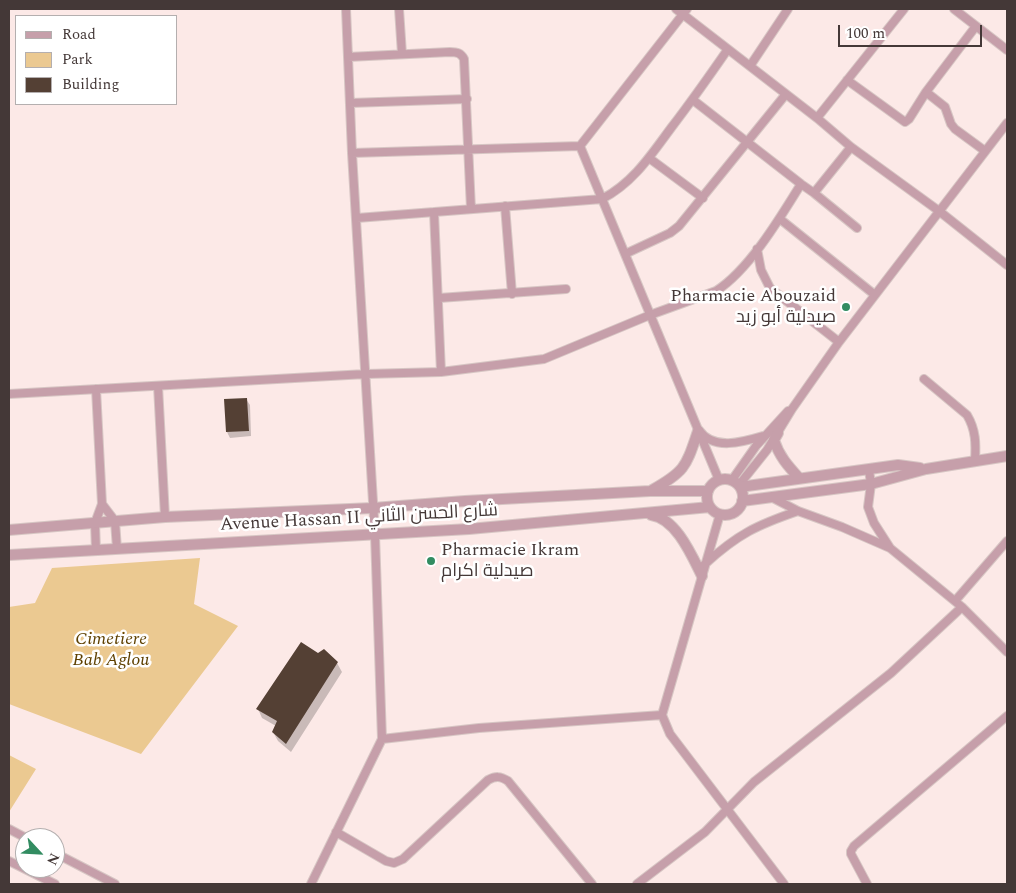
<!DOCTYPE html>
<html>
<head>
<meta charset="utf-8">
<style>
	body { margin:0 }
	#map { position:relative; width:1016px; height:893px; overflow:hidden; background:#fce9e7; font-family:Spectral,serif }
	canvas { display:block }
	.frame { position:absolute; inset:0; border:10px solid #443837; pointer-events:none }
	.legend { position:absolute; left:15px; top:15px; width:162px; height:90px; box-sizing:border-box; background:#fff; border:1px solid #b4afaf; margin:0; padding:6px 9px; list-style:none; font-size:15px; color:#443837 }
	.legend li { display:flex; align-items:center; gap:10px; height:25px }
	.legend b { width:25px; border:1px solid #b4afaf }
	.north { position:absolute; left:15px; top:828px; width:50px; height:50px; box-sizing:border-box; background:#fff; border:1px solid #b4afaf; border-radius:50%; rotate:115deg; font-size:14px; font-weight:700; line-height:20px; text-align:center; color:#443837 }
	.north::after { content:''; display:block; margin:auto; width:18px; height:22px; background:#328c61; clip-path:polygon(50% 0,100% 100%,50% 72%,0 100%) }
	.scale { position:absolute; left:838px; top:25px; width:144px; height:22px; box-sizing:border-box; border:2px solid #443837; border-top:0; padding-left:6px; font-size:15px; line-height:18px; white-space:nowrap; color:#443837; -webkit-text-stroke:4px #fff; paint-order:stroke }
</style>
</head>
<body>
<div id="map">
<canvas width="1016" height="893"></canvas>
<div class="frame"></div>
<ul class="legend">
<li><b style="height:6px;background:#c69faa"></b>Road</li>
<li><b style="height:14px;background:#ebc991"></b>Park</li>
<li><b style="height:14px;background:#544034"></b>Building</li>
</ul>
<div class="north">N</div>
<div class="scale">100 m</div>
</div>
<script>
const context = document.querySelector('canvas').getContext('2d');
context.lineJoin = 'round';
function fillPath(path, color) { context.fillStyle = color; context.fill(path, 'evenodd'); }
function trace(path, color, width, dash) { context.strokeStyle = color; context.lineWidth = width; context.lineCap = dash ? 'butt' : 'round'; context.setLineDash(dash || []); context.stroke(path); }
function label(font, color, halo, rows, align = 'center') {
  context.font = font + ' Spectral,Cairo,serif'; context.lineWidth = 5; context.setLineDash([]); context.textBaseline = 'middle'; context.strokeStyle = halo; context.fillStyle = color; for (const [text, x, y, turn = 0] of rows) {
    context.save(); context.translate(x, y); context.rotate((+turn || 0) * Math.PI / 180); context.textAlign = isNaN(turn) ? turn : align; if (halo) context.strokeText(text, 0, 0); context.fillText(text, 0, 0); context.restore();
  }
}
fillPath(new Path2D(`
	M200 558 194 604 238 626 141 754 9 704V607L35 603 52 568Z
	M9 755 36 769 9 812Z`), '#ebc991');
fillPath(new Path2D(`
	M246 399 250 405 251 436 230 438 227 432Z
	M337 663 342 672 291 752 278 741 273 732 276 726 262 718 258 709Z`), '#0003');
fillPath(new Path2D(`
	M247 398 249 431 226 432 224 399Z
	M301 642 318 653 324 649 338 662 286 744 272 732 277 721 256 709Z`), '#544034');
const minor = new Path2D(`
	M399 9 402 54
	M676 9 817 118 851 147 939 211 1007 265
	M954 9 1007 50
	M348 57 450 52C457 52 461 53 464 59L471 209
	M750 66 788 9
	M847 80 905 122 909 119 926 92 976 26
	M926 92 945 107 951 124 955 129 985 151
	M693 100 801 184 814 193 857 228
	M350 103 467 99
	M817 118 904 9
	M580 146 719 480
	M580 146 687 9
	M352 153 580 146
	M649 158 703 198
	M814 193 851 147
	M505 206 512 294
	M434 212 441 372
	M357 218 602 199C633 183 651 155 671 128 691 102 710 75 728 49
	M780 219 875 295
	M757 249 761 270 770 288 839 342
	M625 254 670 233 679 226 786 94
	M439 298 566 289
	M924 379 967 415C976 430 976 444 975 461
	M158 386 165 517
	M96 389 102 504 95 523 96 551
	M9 394 366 374 441 372 544 359 650 315 716 291C749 270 780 218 801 184
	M699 430C713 451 743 442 763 436
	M869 470 871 484 868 507 874 523 890 548
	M732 480 756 446 788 411
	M739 485 767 450 792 409 839 342 1007 123
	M773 498 798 511 842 527 890 548 962 607 1007 652
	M102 504 115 521 117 549
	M720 514 662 715 670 734 784 884
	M705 564C738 534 757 525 798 511
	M955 601 1007 541
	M382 739 479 728 662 715
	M9 829 26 838
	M336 832 386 861 394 863 403 859 488 780C496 776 500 776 508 781L592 884
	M55 853 115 884
	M9 861 55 884
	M311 884 382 739 375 535 352 153 346 9
	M637 884 705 832 754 782 891 673 962 607
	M867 884 851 854V851L854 846 1007 716`);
const tertiary = new Path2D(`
	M778 433 774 440C779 456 788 466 799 478
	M707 497a18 18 0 1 1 36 0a18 18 0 1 1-36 0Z
	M740 487 898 465 920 468
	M652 490C686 471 686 466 698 431
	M742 501 871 484 926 469 1007 456
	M651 515C676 518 692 556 702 576
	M9 530 165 517 373 508 465 501 650 491H708
	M9 555 469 529 710 507`);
trace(minor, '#d7c6c4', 10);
trace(tertiary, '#d7c6c4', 12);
trace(minor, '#c69faa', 8);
trace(tertiary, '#c69faa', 10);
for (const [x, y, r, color] of [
	[846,307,5,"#328c61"],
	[431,561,5,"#328c61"]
]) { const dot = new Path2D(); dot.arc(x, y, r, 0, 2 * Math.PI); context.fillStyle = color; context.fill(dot); trace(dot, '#fff', 2); }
label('18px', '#443837', '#fff', [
	["Pharmacie Abouzaid",836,297],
	["صيدلية أبو زيد",836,318],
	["Pharmacie Ikram",441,551,"left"],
	["صيدلية اكرام",441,572,"left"]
], 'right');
label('18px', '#443837', '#fff', [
	["Avenue Hassan II شارع الحسن الثاني",359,519,-3]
]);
label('italic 18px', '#5e4000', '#fff', [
	["Cimetiere",111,640],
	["Bab Aglou",111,661]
]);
</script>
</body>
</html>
